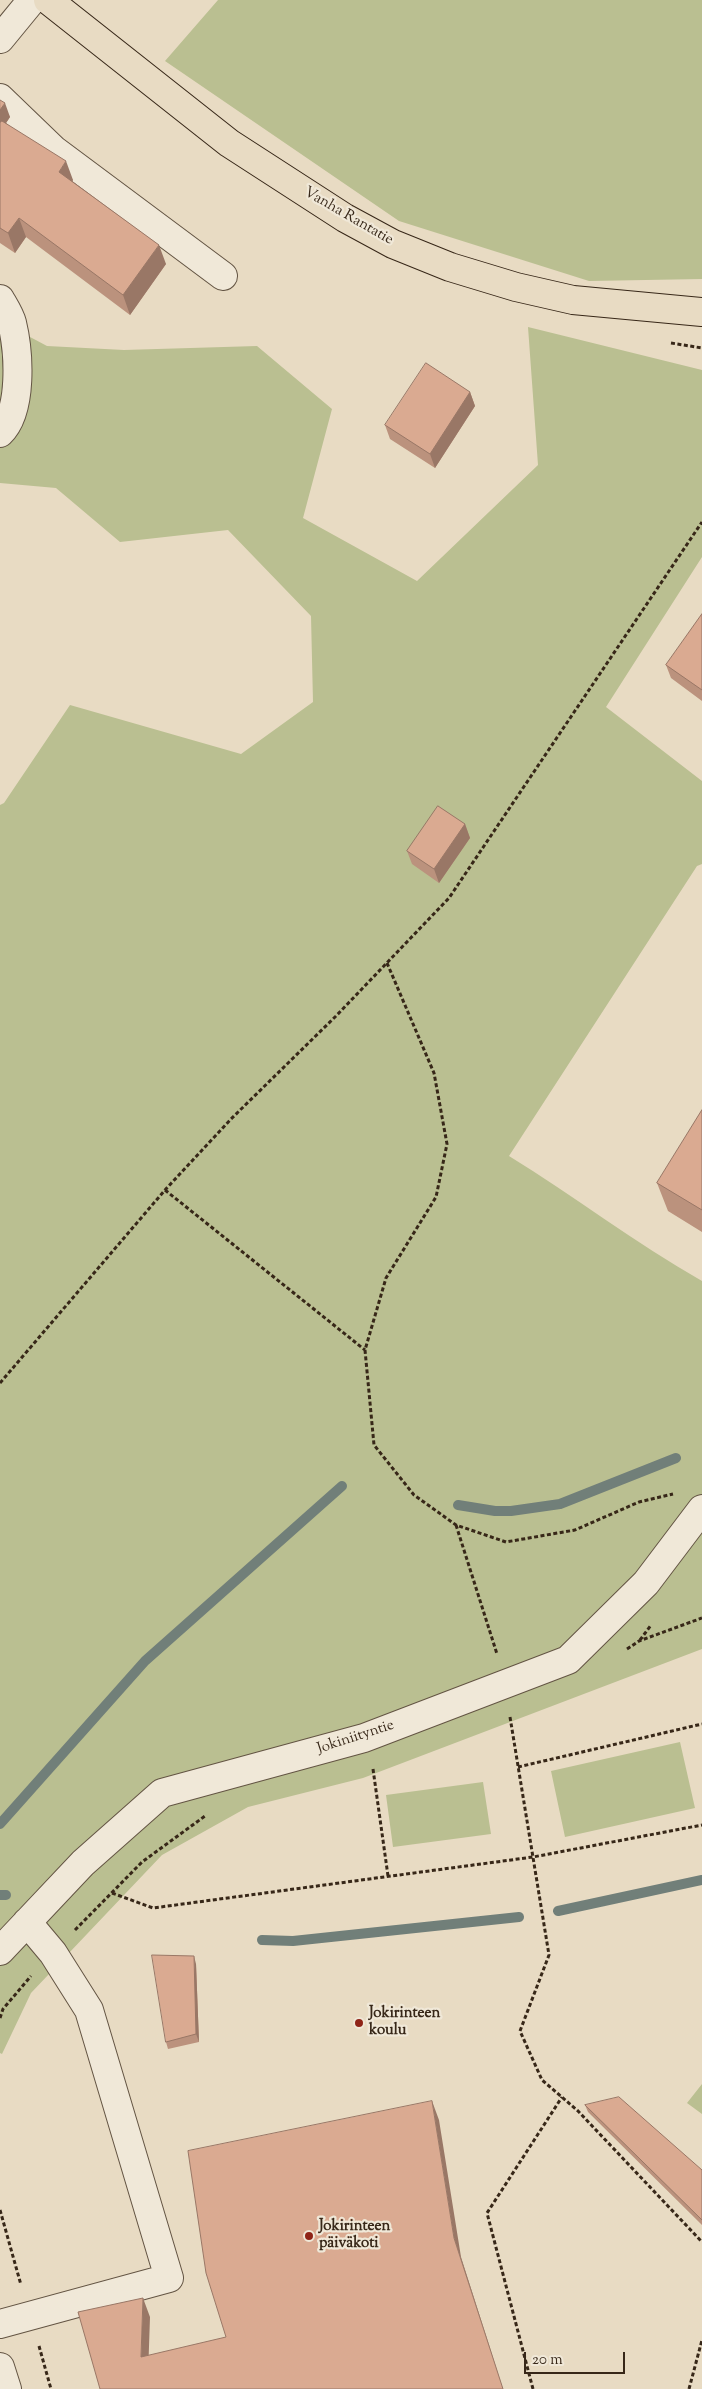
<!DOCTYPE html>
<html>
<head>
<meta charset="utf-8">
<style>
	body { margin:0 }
	#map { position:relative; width:702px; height:2389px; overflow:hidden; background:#e8dbc3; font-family:"Sorts Mill Goudy",serif }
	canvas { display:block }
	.scale { position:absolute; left:524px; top:2352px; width:101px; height:22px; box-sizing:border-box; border:2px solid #372718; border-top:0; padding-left:6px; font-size:15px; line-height:18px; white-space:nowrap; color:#372718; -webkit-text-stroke:4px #f0e8d8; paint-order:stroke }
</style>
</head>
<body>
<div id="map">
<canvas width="702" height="2389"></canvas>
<div class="scale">20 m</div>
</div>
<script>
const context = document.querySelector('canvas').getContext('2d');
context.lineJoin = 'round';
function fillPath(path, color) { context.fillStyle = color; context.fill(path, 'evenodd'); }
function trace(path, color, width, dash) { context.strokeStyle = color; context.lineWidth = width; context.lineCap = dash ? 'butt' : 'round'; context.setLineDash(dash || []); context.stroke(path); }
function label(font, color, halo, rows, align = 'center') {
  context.font = font + ' "Sorts Mill Goudy",serif'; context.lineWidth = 4.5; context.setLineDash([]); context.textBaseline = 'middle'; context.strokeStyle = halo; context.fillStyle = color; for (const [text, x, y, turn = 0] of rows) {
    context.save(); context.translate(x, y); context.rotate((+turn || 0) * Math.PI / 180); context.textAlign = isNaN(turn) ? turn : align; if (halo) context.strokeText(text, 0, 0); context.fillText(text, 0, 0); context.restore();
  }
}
fillPath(new Path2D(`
	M218 0H702V279L589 281 399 221 165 61Z
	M0 321 47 346 124 350 257 346 332 409 303 518 417 581 538 465 528 327 702 370V557L606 707 702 781V864L697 866 509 1156C574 1196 635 1243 702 1281V1649L363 1778 248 1807 162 1855 31 1993 2 2054 0 2053V805L4 803 70 705 241 754 313 702 311 616 228 530 120 542 56 488 0 483Z
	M680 1742 695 1808 565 1837 551 1771Z
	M483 1782 491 1834 393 1847 386 1795Z
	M702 2084V2114L687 2103Z`), '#babf91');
trace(new Path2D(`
	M458 1505 495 1511H511L560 1504 676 1458
	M0 1824 145 1661 342 1486
	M0 1895H6
	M558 1911 702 1880
	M262 1940 293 1941 519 1917`), '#717f79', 10);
const minor = new Path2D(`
	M0 39 32 0
	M0 98 54 150 223 276
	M0 299C4 306 10 315 12 323 19 352 23 411 0 433
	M0 1951 83 1863 162 1793 364 1738 568 1660 646 1583 702 1509
	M0 2324 169 2278 89 2010 53 1953 27 1922
	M0 2367 7 2389`);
const major = new Path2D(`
	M48 0 229 143 345 218 393 244 450 267 516 287 573 300 702 312`);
trace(minor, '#635443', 30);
trace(major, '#372718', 30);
trace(new Path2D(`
	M671 343 702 348
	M387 963 434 1073 447 1144 436 1197 386 1278 365 1350 374 1445 414 1495 456 1525 506 1542 575 1530 639 1502 673 1494
	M165 1190 365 1350
	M0 1383 165 1190 231 1119 336 1016 449 898 702 522
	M456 1525 497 1654
	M640 1640 651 1625
	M627 1649 639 1641 702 1618
	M510 1717 549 1955 520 2031 542 2080 578 2111 702 2242
	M518 1767 702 1724
	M373 1769 388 1876
	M112 1893 153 1908 533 1857 702 1825
	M75 1930 142 1862 205 1816
	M0 2018 3 2009 31 1976
	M0 2210 21 2285
	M39 2346 51 2389
	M533 2389 487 2213 562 2097
	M689 2389 702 2340`), '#372718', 3, [4, 2.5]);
trace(minor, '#f0e8d8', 28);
trace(major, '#e8dbc3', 28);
fillPath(new Path2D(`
	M0 100 10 117 6 123 73 180 72 182 166 264 130 315 26 237 15 253 0 243Z
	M470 392 475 406 435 468 390 439 385 425Z
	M702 614V701L671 678 666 665Z
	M465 824 470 838 439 883 412 864 407 851Z
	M702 1110V1232L668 1211 657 1183Z
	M196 1964 199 2042 168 2049 166 2042Z
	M585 2105 702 2170V2225L588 2112Z`), '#bb927d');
fillPath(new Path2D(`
	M5 103 10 117 0 132V110Z
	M66 161 73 180 66 191 59 172Z
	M19 218 26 237 15 253 8 233Z
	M159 245 166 264 130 315 123 295Z
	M470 392 475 406 435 468 430 454Z
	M465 824 470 838 439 883 434 869Z
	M194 1956 196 1964 199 2042 196 2034Z
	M432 2101 439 2120 461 2257 503 2389 454 2238Z
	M143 2298 150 2317 148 2376 141 2357Z`), '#976');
const building = new Path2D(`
	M0 100 5 103 0 110Z
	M2 121 66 161 59 172 159 245 123 295 19 218 8 233 0 228V123Z
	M426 363 470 392 430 454 385 425Z
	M702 614V690L666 665Z
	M438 806 465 824 434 869 407 851Z
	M702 1110V1210L657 1183Z
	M152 1955 194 1956 196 2034 166 2042Z
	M619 2097 702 2170V2220L585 2105Z
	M432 2101 454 2238 503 2389H100L78 2312 143 2298 141 2357 226 2337 206 2273 188 2151Z`);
fillPath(building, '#daaa91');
trace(building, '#976', 1);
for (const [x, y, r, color] of [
	[359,2023,5,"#8f2418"],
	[309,2236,5,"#8f2418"]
]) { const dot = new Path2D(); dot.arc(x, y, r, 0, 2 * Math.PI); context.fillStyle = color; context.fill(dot); trace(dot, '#f0e8d8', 2); }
label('15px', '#372718', '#f0e8d8', [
	["Vanha Rantatie",348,217,30],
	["Jokiniityntie",356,1738,-18]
]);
label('bold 15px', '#372718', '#f0e8d8', [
	["Jokirinteen",369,2014],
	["koulu",369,2031],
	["Jokirinteen",319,2227],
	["päiväkoti",319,2244]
], 'left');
</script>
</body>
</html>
